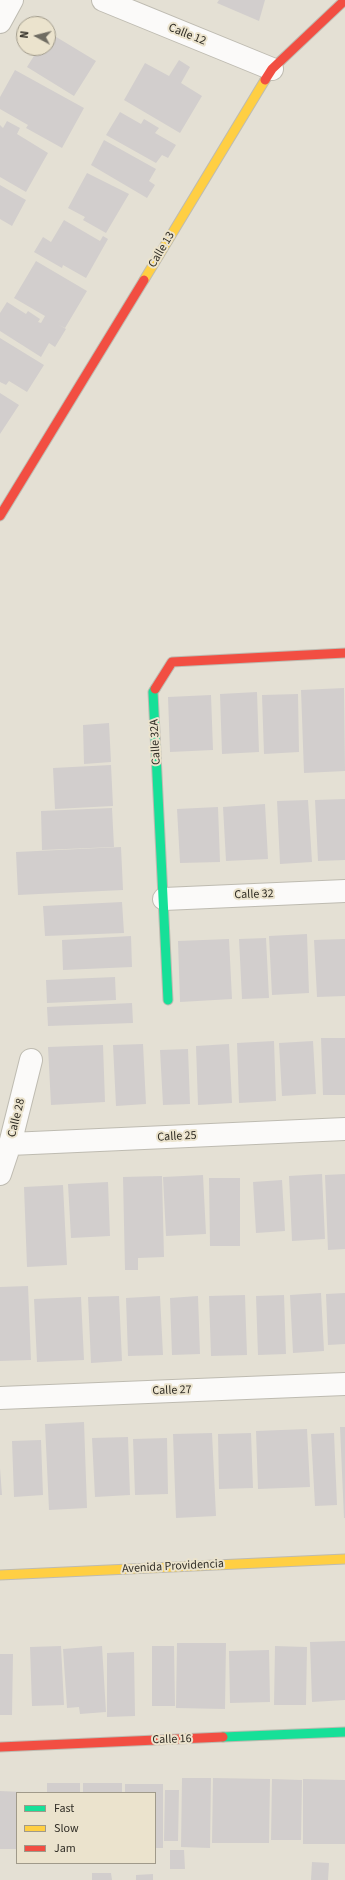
<!DOCTYPE html>
<html>
<head>
<meta charset="utf-8">
<style>
	body { margin:0 }
	#map { position:relative; width:345px; height:1880px; overflow:hidden; background:#e4e0d4; font-family:"Source Sans 3",sans-serif }
	canvas { display:block }
	.legend { position:absolute; left:16px; top:1792px; width:140px; height:72px; box-sizing:border-box; background:#ebe3cd; border:1px solid #a09a8a; margin:0; padding:5px 7px; list-style:none; font-size:12px; color:#302d25 }
	.legend li { display:flex; align-items:center; gap:8px; height:20px }
	.legend b { width:20px; border:1px solid #a09a8a }
	.north { position:absolute; left:16px; top:16px; width:40px; height:40px; box-sizing:border-box; background:#ebe3cd; border:1px solid #a09a8a; border-radius:50%; rotate:277deg; font-size:11px; font-weight:700; line-height:16px; text-align:center; color:#302d25 }
	.north::after { content:''; display:block; margin:auto; width:14px; height:18px; background:#6f6c62; clip-path:polygon(50% 0,100% 100%,50% 72%,0 100%) }
</style>
</head>
<body>
<div id="map">
<canvas width="345" height="1880"></canvas>
<ul class="legend">
<li><b style="height:5px;background:#16e098"></b>Fast</li>
<li><b style="height:5px;background:#ffcf43"></b>Slow</li>
<li><b style="height:5px;background:#f24e42"></b>Jam</li>
</ul>
<div class="north">N</div>
</div>
<script>
const context = document.querySelector('canvas').getContext('2d');
context.lineJoin = 'round';
function fillPath(path, color) { context.fillStyle = color; context.fill(path, 'evenodd'); }
function trace(path, color, width, dash) { context.strokeStyle = color; context.lineWidth = width; context.lineCap = dash ? 'butt' : 'round'; context.setLineDash(dash || []); context.stroke(path); }
function label(font, color, halo, rows, align = 'center') {
  context.font = font + ' "Source Sans 3",sans-serif'; context.lineWidth = 4; context.setLineDash([]); context.textBaseline = 'middle'; context.strokeStyle = halo; context.fillStyle = color; for (const [text, x, y, turn = 0] of rows) {
    context.save(); context.translate(x, y); context.rotate((+turn || 0) * Math.PI / 180); context.textAlign = isNaN(turn) ? turn : align; if (halo) context.strokeText(text, 0, 0); context.fillText(text, 0, 0); context.restore();
  }
}
fillPath(new Path2D(`
	M219 0H265L259 21 217 3Z
	M48 32 96 61 74 96 27 67 39 48H48Z
	M179 60 190 67 181 83 202 96 180 133 124 100 145 63 169 76Z
	M15 70 84 108 62 148 26 128 28 125 0 109V97Z
	M120 112 141 124 144 119 159 128 155 133 176 145 168 158 162 155 156 163 106 135Z
	M7 121 20 128 17 134 48 153 26 192 0 177V125L3 128Z
	M104 140 156 169 149 181 155 185 147 198 91 165Z
	M87 173 129 194 106 233 83 220 85 217 68 208Z
	M0 185 26 200 12 226 0 219Z
	M64 220 100 241 103 236 108 239 86 278 63 265 62 268 34 252 43 237 51 242Z
	M36 261 87 291 65 328 59 325 66 329 55 347 49 343 41 357 0 331V313L7 302 26 314 28 311 40 319 38 322 41 323 45 316 14 298Z
	M0 338 44 365 27 392 9 381 6 385 0 382Z
	M0 393 19 405 0 434Z
	M344 688 345 771 304 773 301 690Z
	M257 692 259 752 222 754 220 694Z
	M298 694 299 752 264 754 262 695Z
	M211 695 213 750 170 752 168 697Z
	M109 723 111 762 84 764 83 725Z
	M111 765 113 806 55 809 53 768Z
	M345 799V860L318 861 315 800Z
	M308 800 312 862 280 864 277 801Z
	M265 804 268 859 226 861 223 807Z
	M218 807 220 862 180 863 177 809Z
	M112 808 114 847 42 850 41 811Z
	M121 847 123 890 18 895 16 852Z
	M122 902 124 933 45 936 43 906Z
	M307 934 309 993 272 995 269 936Z
	M131 936 132 967 63 970 62 940Z
	M266 938 269 998 242 999 239 939Z
	M229 939 232 999 180 1002 178 941Z
	M345 939V996L317 997 314 940Z
	M115 977 116 1000 47 1003 46 980Z
	M132 1003 133 1023 48 1026 47 1007Z
	M321 1038H345V1095H323Z
	M274 1041 276 1101 239 1103 237 1043Z
	M313 1041 316 1094 282 1096 279 1043Z
	M143 1044 146 1104 116 1106 113 1045Z
	M229 1044 232 1103 198 1105 196 1046Z
	M103 1045 105 1102 51 1105 48 1047Z
	M188 1049 190 1104 163 1105 160 1050Z
	M322 1174 325 1239 292 1241 289 1176Z
	M345 1174V1249L328 1250 325 1175Z
	M203 1175 206 1234 166 1236 163 1177Z
	M162 1176 164 1257 138 1258V1270H125L123 1177Z
	M209 1178H240V1246H210Z
	M282 1180 285 1231 256 1233 253 1182Z
	M108 1182 110 1236 71 1238 68 1184Z
	M63 1185 67 1265 27 1267 24 1187Z
	M28 1286 31 1360 0 1361V1287Z
	M321 1293 324 1351 293 1353 290 1295Z
	M345 1293V1344L328 1345 326 1294Z
	M245 1295 247 1355 211 1356 209 1296Z
	M284 1295 286 1354 258 1355 256 1296Z
	M119 1296 122 1361 91 1363 88 1297Z
	M160 1296 163 1355 128 1356 126 1298Z
	M198 1296 200 1354 172 1355 170 1298Z
	M81 1297 84 1360 37 1362 34 1299Z
	M84 1422 87 1508 49 1510 45 1424Z
	M340 1427H345V1518H344Z
	M307 1429 310 1487 258 1489 256 1431Z
	M212 1433 216 1516 176 1518 173 1434Z
	M251 1433 253 1488 219 1489 218 1434Z
	M334 1433 337 1505 315 1506 311 1434Z
	M128 1437 130 1495 95 1497 92 1438Z
	M167 1438 168 1494 135 1495 133 1439Z
	M41 1440 43 1495 14 1497 12 1441Z
	M0 1468 2 1495H0Z
	M345 1641V1700L312 1702 310 1642Z
	M177 1643H226L225 1709 176 1708Z
	M61 1646 64 1705 32 1706 30 1647Z
	M102 1646 106 1712 80 1714 79 1707 67 1708 63 1649Z
	M152 1646H174L175 1706H152Z
	M275 1646 307 1647 306 1705H274Z
	M269 1650 270 1702 230 1703 229 1651Z
	M134 1652 135 1716 107 1717V1653Z
	M0 1654H13L12 1715H0Z
	M182 1778H211L210 1848 181 1847Z
	M213 1778 270 1779 269 1843H212Z
	M272 1779 302 1780 301 1840H271Z
	M303 1779 345 1780V1844H303Z
	M47 1783H80V1793H47Z
	M83 1783H122V1793H83Z
	M125 1784H163V1848H155V1793H125Z
	M165 1790H179L178 1841H164Z
	M0 1791 22 1792 17 1793V1849H0Z
	M170 1850H184L185 1869H170Z
	M312 1862 329 1863 328 1880H311Z
	M92 1873H111L112 1880H92Z
	M153 1874V1880H136V1875Z`), '#d2cecd');
const street = new Path2D(`
	M103 0 272 69
	M0 22 12 0
	M164 899 345 891
	M10 1144 345 1129
	M0 1174 10 1144 31 1060
	M0 1398 345 1384`);
const fast = new Path2D(`
	M155 689 153 692 168 1000
	M223 1737 345 1732`);
const slow = new Path2D(`
	M144 280 265 80
	M0 1575 345 1559`);
const jam = new Path2D(`
	M265 80 272 69 345 0
	M0 516 144 280
	M155 689 172 662 345 653
	M0 1747 223 1737`);
trace(street, '#bebbb1', 24);
trace(fast, '#bebbb1', 11);
trace(slow, '#bebbb1', 11);
trace(jam, '#bebbb1', 11);
trace(street, '#fbfaf9', 22);
trace(fast, '#16e098', 9);
trace(slow, '#ffcf43', 9);
trace(jam, '#f24e42', 9);
label('12px', '#302d25', '#ebe3cd', [
	["Calle 12",187,35,22],
	["Calle 13",162,250,-59],
	["Calle 32A",156,742,-93],
	["Calle 32",254,895,-2],
	["Calle 28",17,1118,-76],
	["Calle 25",177,1137,-3],
	["Calle 27",172,1391,-2],
	["Avenida Providencia",173,1567,-3],
	["Calle 16",172,1740,-2]
]);
</script>
</body>
</html>
